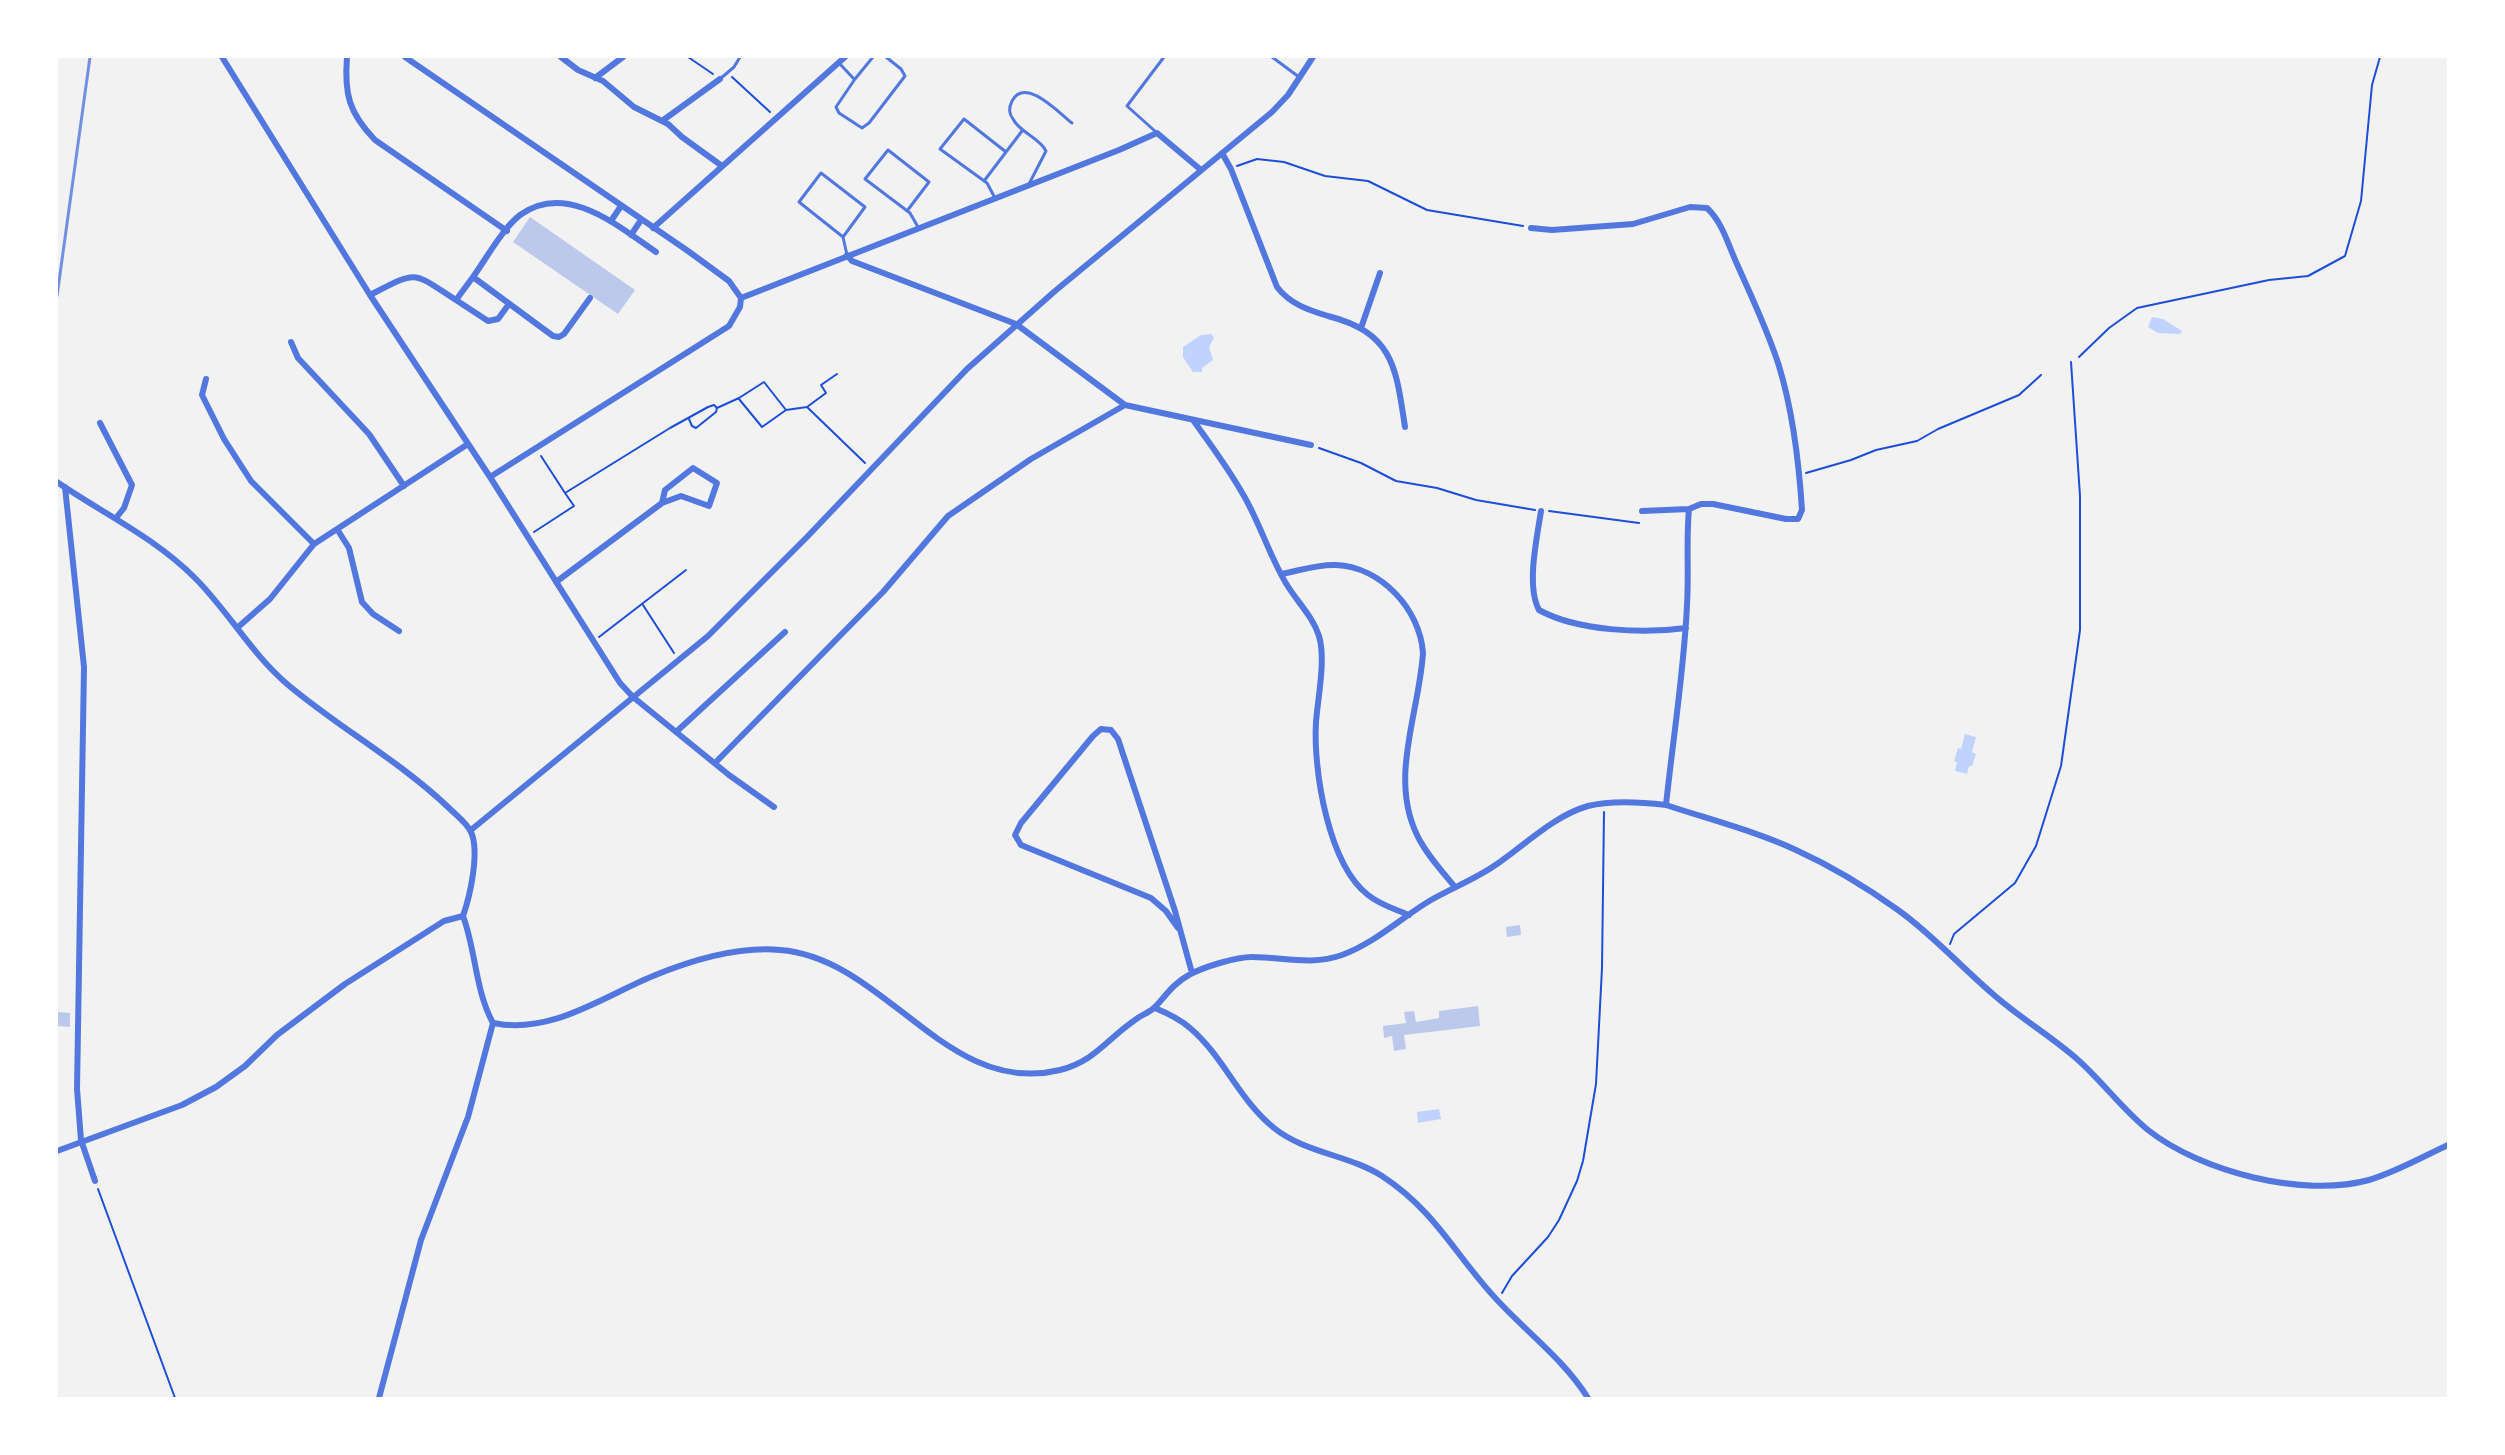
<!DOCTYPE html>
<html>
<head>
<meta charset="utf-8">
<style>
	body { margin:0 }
	#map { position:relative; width:2505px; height:1455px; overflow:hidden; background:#f2f2f2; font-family:Quicksand,sans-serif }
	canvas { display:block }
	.frame { position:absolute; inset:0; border:58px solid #fff; pointer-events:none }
</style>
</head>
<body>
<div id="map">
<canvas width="2505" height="1455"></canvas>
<div class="frame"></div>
</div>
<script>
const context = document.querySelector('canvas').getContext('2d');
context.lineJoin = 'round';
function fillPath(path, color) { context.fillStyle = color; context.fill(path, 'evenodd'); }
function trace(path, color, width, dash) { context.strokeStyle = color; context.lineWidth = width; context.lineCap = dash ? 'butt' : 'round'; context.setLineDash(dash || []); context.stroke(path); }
fillPath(new Path2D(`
	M2152 317 2163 319 2182 331 2180 334 2158 333 2148 327Z
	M1211 334 1214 338 1209 347 1213 360 1202 368V372H1193L1183 357V347L1201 335Z
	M1965 734 1976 737 1972 752 1976 754 1972 766H1969L1967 774 1955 771 1957 762 1954 761 1958 748 1961 749Z
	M1439 1109 1441 1119 1418 1123 1417 1112Z`), '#bfd3fe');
fillPath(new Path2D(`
	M530 217 635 290 618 314 513 242Z
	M1520 925 1521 935 1507 937 1506 927Z
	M1478 1006 1480 1026 1404 1035 1406 1049 1394 1051 1392 1036 1384 1038 1383 1026 1406 1023 1404 1012 1414 1011 1416 1022 1439 1018V1011Z
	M57 1012 70 1013V1027L57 1026Z`), '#bdc9ec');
trace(new Path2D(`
	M688 57 713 74
	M732 77 770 112
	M1237 166 1257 159 1284 162 1325 176 1368 181 1427 210 1523 226
	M2079 357 2109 328 2137 308 2269 280 2308 276 2345 256 2361 201 2372 85 2380 57
	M739 399 762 427 786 410
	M807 407 865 463
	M689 419 692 426 696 428 716 412 717 408
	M1319 448 1361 463 1396 481 1437 488 1476 500 1535 510
	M541 456 565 493 670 428 708 407 714 405 717 408 739 398 764 382 786 410 807 407 826 393 821 385 837 374
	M1806 473 1851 460 1876 450 1917 441 1938 429 2019 395 2041 375
	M1549 511 1639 523
	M534 532 574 506 565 493
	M643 605 674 653
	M599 637 686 570
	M1950 944 1954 934 2015 883 2036 846 2061 766 2080 630V496L2071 362
	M98 1189 175 1398
	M1502 1293 1512 1276 1548 1237 1559 1220 1577 1181 1583 1161 1596 1084 1602 968 1604 812`), '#1d4ed8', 2);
trace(new Path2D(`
	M873 57 855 79 836 107 839 113 862 128 869 123 905 76 901 69 886 57
	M1272 57 1299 77
	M839 63 854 79
	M720 79 734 67 740 57
	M1156 132 1127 106 1164 57
	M984 181 1022 131
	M1029 184 1046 151C1039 137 1020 133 1013 119 1009 114 1009 107 1012 101 1025 76 1059 113 1072 123
	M995 198 987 183 940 149 964 119 1006 152
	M907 211 929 182 888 150 865 179 910 213 918 227
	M843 237 865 207 821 173 799 202 843 237 847 255`), '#5277de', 3);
trace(new Path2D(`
	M222 57 370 295 490 477 620 683 633 697 729 775 774 807
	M347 57C344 94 349 113 375 140L507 231
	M405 57 688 251 729 281 741 298
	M561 57 578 70 603 81 634 107 668 124 682 137 722 166
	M595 78 623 57
	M662 121 720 79
	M1222 153 1231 169 1277 287C1290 304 1308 310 1328 316 1394 333 1396 368 1405 427
	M611 221 621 206
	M653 228 845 57
	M1531 228 1552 230 1633 224 1690 207 1707 208C1723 223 1728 245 1737 264 1752 298 1768 331 1779 366 1793 412 1799 463 1802 510L1798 519H1786L1713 504H1701L1689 509C1686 541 1689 573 1687 605 1684 672 1673 738 1666 805
	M631 235 641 220
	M847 255 852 261 1016 324 1125 405 1311 445
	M473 277C486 259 503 228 520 215 567 181 619 227 656 252
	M370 295C419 270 411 271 456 300
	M741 298 1119 150 1157 133 1201 170
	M509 304 498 319 488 321 456 300 473 277 553 336 559 337 564 334 590 298
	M1361 328 1380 273
	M291 342 298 358 369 434 404 486
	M206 379 202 395 224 439 251 481 314 544
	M1193 420C1211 445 1229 469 1244 496 1259 522 1268 551 1283 578 1293 598 1312 614 1319 636 1326 659 1318 697 1316 722 1313 769 1328 864 1368 895 1380 905 1395 909 1409 915
	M100 423 132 485 124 508 116 518
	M490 477 729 326 740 307 741 298
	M57 482C104 514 154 537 195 578 228 611 251 653 287 684 339 728 400 761 449 808 456 815 467 823 471 832 480 852 470 896 463 916 476 951 475 990 493 1023 551 1035 602 997 653 976 692 960 738 946 780 950 886 958 946 1098 1060 1070 1095 1061 1107 1039 1135 1020 1141 1015 1151 1012 1156 1006 1167 994 1174 983 1189 975 1203 967 1236 957 1252 957 1283 957 1311 966 1342 955 1375 943 1402 917 1431 900 1452 888 1475 879 1494 866 1524 846 1553 816 1588 806 1612 800 1641 802 1666 805 1708 819 1755 831 1796 850 1831 866 1866 887 1898 910 1932 934 1962 968 1994 995 2020 1018 2051 1036 2077 1059 2102 1081 2122 1109 2148 1130 2201 1172 2303 1198 2369 1180 2396 1172 2422 1157 2448 1145
	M65 487 84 667 77 1089 81 1140 95 1181
	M1541 511C1537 538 1526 586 1539 610 1577 631 1643 634 1686 628
	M1642 511 1689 509
	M337 529 349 548 362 602 373 614 399 631
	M1281 574C1298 571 1318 564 1336 565 1381 567 1420 609 1423 653 1419 714 1389 777 1417 835 1426 854 1442 871 1455 887
	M556 582 662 503 665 490 693 468 717 483 709 506 681 496 662 503
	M237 628 270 599 314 544 468 444
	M676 732 785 632
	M715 763 883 592 948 516 1031 459 1125 405
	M471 830 708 636 807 537 967 369 1055 291 1272 112 1288 95 1313 57
	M1178 928 1166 911 1151 898 1021 845 1015 835 1021 823 1093 736 1101 729 1111 730 1118 739 1175 911 1192 973
	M1155 1008C1167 1013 1180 1019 1190 1028 1224 1057 1239 1100 1274 1128 1305 1153 1349 1155 1382 1176 1437 1212 1456 1257 1499 1302 1529 1334 1564 1360 1588 1398
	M57 1151 182 1105 216 1087 245 1066 277 1035 345 984 444 921 463 916
	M379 1398 421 1240 468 1117 493 1023`), '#5277de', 6);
trace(new Path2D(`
	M57 296 90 57`), '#7290e2', 3);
</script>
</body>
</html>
